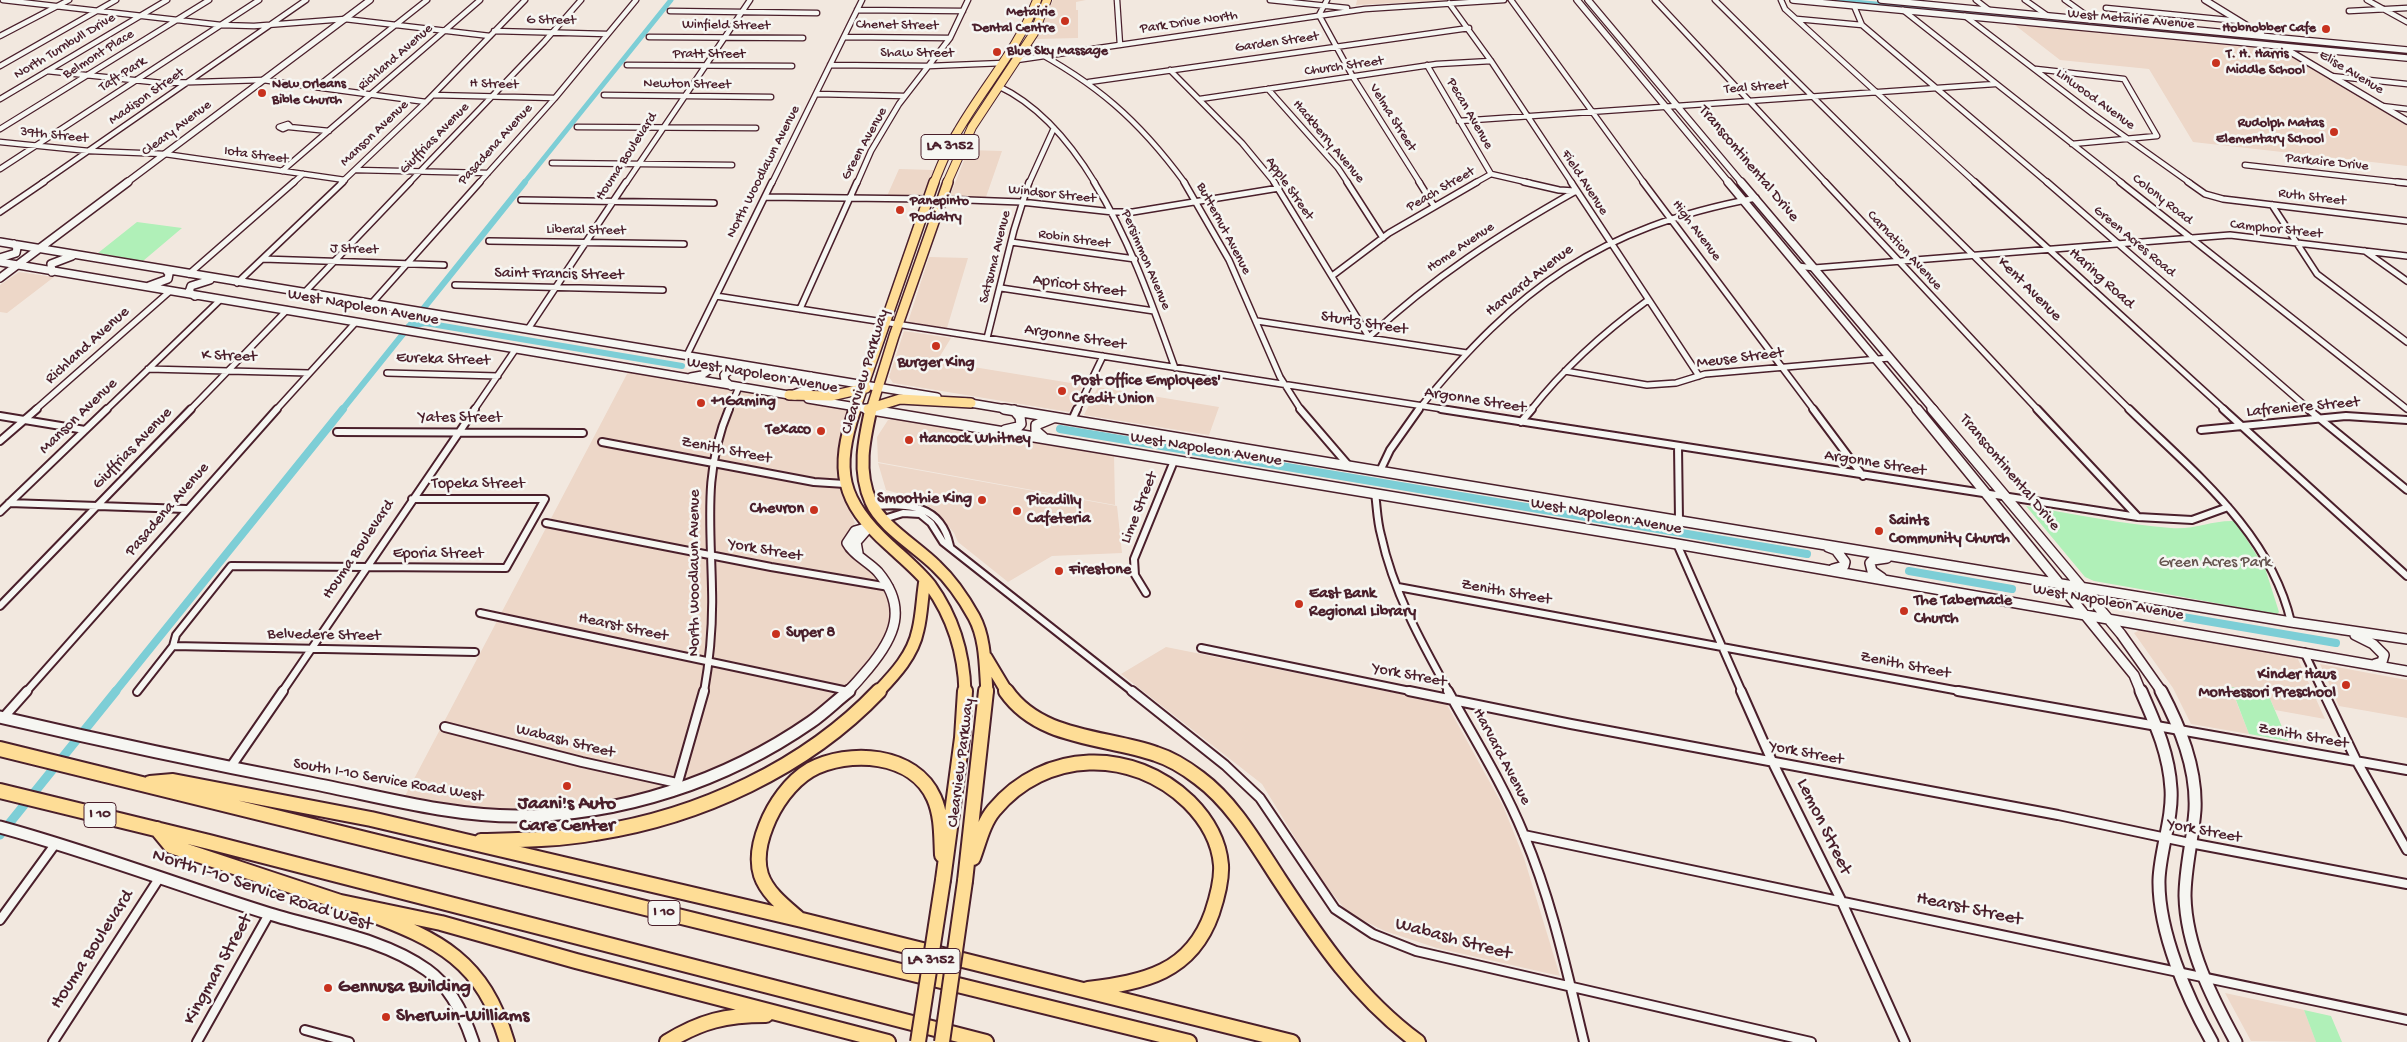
<!DOCTYPE html>
<html>
<head>
<meta charset="utf-8">
<style>
	body { margin:0 }
	canvas { display:block; background:#f2e8df }
</style>
</head>
<body>
<canvas width="2407" height="1042"></canvas>
<script>
const context = document.querySelector('canvas').getContext('2d');
context.lineJoin = 'round';
function fillPath(path, color) { context.fillStyle = color; context.fill(path, 'evenodd'); }
function trace(path, color, width, dash) { context.strokeStyle = color; context.lineWidth = width; context.lineCap = dash ? 'butt' : 'round'; context.setLineDash(dash || []); context.stroke(path); }
function label(font, color, halo, rows, align = 'center') {
  context.font = font + ' "Gochi Hand",sans-serif'; context.lineWidth = 5; context.setLineDash([]); context.textBaseline = 'middle'; context.strokeStyle = halo; context.fillStyle = color; for (const [text, x, y, turn = 0] of rows) {
    context.save(); context.translate(x, y); context.rotate((+turn || 0) * Math.PI / 180); context.textAlign = isNaN(turn) ? turn : align; if (halo) context.strokeText(text, 0, 0); context.fillText(text, 0, 0); context.restore();
  }
}
fillPath(new Path2D(`
	M1053 0H1086L1076 2V10H1078V38L1036 39Z
	M1357 0H1450L1356 5Z
	M2011 22 2280 48 2407 125V166L2193 142 2149 69 2060 60Z
	M968 150 1002 151 986 197 950 196Z
	M899 169 934 170 923 196H887Z
	M929 257 968 258 947 328 908 322Z
	M19 272 54 277 7 313 0 312V285Z
	M904 331 951 338 937 361 1083 385 1069 412 893 383 889 377Z
	M628 372 851 410 841 450 838 475 844 497 855 523 844 541 879 578 887 593 892 608V621L880 648 851 683 821 710 737 763 637 797 569 808 538 810 473 807 405 796Z
	M1098 387 1219 407 1209 435 1084 415Z
	M894 419 1114 454 1115 505 878 462 877 437 888 420Z
	M878 463 1117 506 1122 553 1052 556 1008 582 958 542 954 533 936 511 920 501 908 500 901 494 886 490Z
	M2140 630 2297 657 2325 719 2275 710 2268 694 2231 688 2249 734 2191 724 2173 688 2134 633Z
	M1166 647 1446 703 1503 806 1524 858 1560 976 1437 948 1385 931 1348 913 1319 877 1262 784 1121 674Z
	M2320 664 2407 680V718L2339 706Z
	M2225 993 2304 1010 2316 1042 2251 1041Z`), '#edd7c8');
fillPath(new Path2D(`
	M137 222 182 228 143 261 98 253Z
	M2026 506C2074 514 2122 524 2171 528 2195 530 2211 520 2235 521L2265 568 2279 612 2277 614C2216 604 2155 591 2094 581L2085 577Z
	M2231 687 2268 694 2288 741 2249 734Z
	M2304 1010 2331 1016 2342 1042H2316Z`), '#b0f0b8');
trace(new Path2D(`
	M1832 0 2256 39
	M2292 43 2407 54
	M524 183 671 0`), '#7dced6', 5);
trace(new Path2D(`
	M409 326 425 323 682 366
	M342 410 525 182`), '#7dced6', 6);
trace(new Path2D(`
	M1060 429 1807 554
	M1909 571 2012 589
	M2165 614 2336 643
	M115 692 343 409`), '#7dced6', 8);
trace(new Path2D(`
	M0 835 116 691`), '#7dced6', 9);
const streetFar3 = new Path2D(`
	M3 0 221 25 254 26 345 19 490 36
	M1117 0 1120 45
	M1270 0 1347 8
	M1327 0 1319 15 1353 77 1420 183
	M1511 0 1644 183
	M1655 0 1826 183
	M1715 0 1900 183
	M1781 0 1785 9 1976 183
	M1976 0 1989 10
	M2025 0 2048 16
	M2065 0 2093 20
	M2367 0 2407 22
	M1449 3 1491 61 1572 183
	M1854 6 1862 25 2048 183
	M2106 8 2239 21
	M857 10 963 11
	M1903 10 2122 183
	M670 11 817 13
	M2349 11 2407 8
	M1965 16 2093 114 2190 183
	M1797 19 1862 25
	M494 31 607 34
	M0 36 69 0
	M649 37 803 38
	M844 37 950 38
	M1026 46C1096 83 1138 119 1185 183
	M1017 60 1365 9 1504 0
	M627 65 792 66
	M830 65 929 66 1003 63
	M1427 65 1491 174
	M0 66 116 0
	M2036 69 2124 79 2157 136 2072 144
	M1170 70 1242 143 1275 183
	M47 71 162 83 263 80 426 102
	M2331 76 2407 84
	M1089 82 1469 28
	M998 86C1039 105 1072 145 1095 183
	M317 87 427 0
	M1268 89 1338 168 1348 183
	M817 94 905 96
	M433 95 555 98
	M604 95 771 97
	M0 99 167 0
	M1200 99 1437 64 1491 61
	M2382 106 2407 109
	M1459 121 1995 84
	M288 124 290 126 283 129 279 127Z
	M289 127 329 131
	M577 127 756 128
	M0 129 209 0
	M0 142 89 151 165 154 345 180
	M552 163 732 165
	M2245 165 2407 183
	M0 169 259 0
	M356 170 488 173
	M282 171 480 0
	M42 183 306 0
	M293 183 303 174
	M341 183 426 102 525 0
	M409 183 544 42 581 0
	M479 183 555 98 636 0
	M626 183 750 0
	M772 183 862 0
	M857 183 871 151 899 104 950 38 968 0
	M1029 183 1054 128
	M1475 183 1491 174 1530 183`);
const streetFar2 = new Path2D(`
	M1094 182C1130 240 1152 304 1175 368
	M1184 182 1229 260 1280 377 1301 410
	M1274 182 1369 337C1432 278 1501 233 1576 191
	M1347 182 1383 238
	M1419 182 1434 206
	M1524 182 1559 190 1575 191
	M1571 182 1699 376
	M1643 182 1814 410
	M1825 182 2038 410
	M1899 182 2130 410
	M1975 182 2225 410
	M2047 182 2310 410
	M2120 182 2407 409
	M2188 182 2205 194 2223 199 2407 221
	M2397 182 2407 183
	M765 197 928 199
	M941 199 1021 202 1113 212H1133L1279 188
	M521 200 714 203
	M2272 205 2317 274 2407 342
	M0 212 44 182
	M489 241 684 244
	M1011 242 1135 259
	M2365 251 2407 281
	M263 259 444 265
	M1798 266 1814 268 2230 235 2407 256
	M189 274 294 182
	M1332 276 1389 233 1477 182
	M237 283 343 182
	M455 285 663 290
	M1001 288 1154 311
	M304 293 410 182
	M716 296 1449 410
	M371 304 480 182
	M800 309 857 182
	M1257 321 1467 353
	M528 329 626 182
	M987 338 1014 230 1029 182
	M687 355 772 182
	M148 369 309 373
	M1565 371 1647 385 1676 383 1705 374 1890 358
	M387 373 498 376
	M35 410 169 292
	M106 410 220 300
	M190 410 287 310
	M276 410 356 322
	M474 410 515 350
	M729 410 739 387
	M1077 410 1103 356
	M1418 410C1518 287 1598 228 1756 198
	M1531 410C1564 368 1604 332 1648 300`);
const streetFar1 = new Path2D(`
	M1300 409 1349 466
	M1441 409 2138 517 2192 520 2228 507
	M1813 409 1863 476
	M2037 409 2138 517
	M2129 409C2192 471 2270 531 2291 622
	M2223 409 2407 576
	M2308 409 2407 490
	M0 416 85 430
	M1072 420 1077 409
	M1521 422 1532 409
	M2201 430 2346 416 2407 420
	M337 432 583 433
	M0 441 37 409
	M602 442 814 482 845 484
	M1678 446 1679 520
	M1380 471 1390 450 1419 409
	M1375 493C1377 507 1377 521 1381 535 1393 591 1421 642 1449 692
	M9 503 186 509
	M874 506C909 504 941 504 950 546
	M0 512 107 409
	M884 519 903 513 920 514 931 523 943 542 1133 692
	M546 523 771 567 889 587
	M1677 544 1742 692
	M1398 587 1965 692
	M1146 593 1135 575 1134 559 1174 461
	M0 606 191 409
	M480 613 848 691
	M173 646 475 652
	M1201 648 1415 692
	M2304 652 2323 692
	M26 692 277 409
	M137 692 173 646 176 635 231 566 506 568 545 499H412
	M282 692 475 409
	M704 692C710 658 713 624 712 589 711 525 703 470 729 409`);
const street = new Path2D(`
	M1132 691 1225 765 1260 798 1335 909 1373 934 1416 951 1811 1042
	M1409 691 1571 724 2058 815 2190 843 2407 884
	M1448 691C1474 738 1503 784 1524 835 1552 901 1567 972 1584 1042
	M1741 691 1772 761 1841 900 1905 1042
	M1958 691 2407 770
	M2323 691 2356 760 2407 850
	M3 718 27 691
	M445 727 582 762 677 783
	M230 768 283 691
	M676 789 704 691
	M1524 835 2407 1020
	M0 920 56 843
	M305 1030 349 1042
	M53 1042 160 877
	M197 1042 269 914`);
const secondaryFar3 = new Path2D(`
	M1577 0 1729 183
	M1588 0 1742 183
	M1793 0 2407 58
	M1881 0 2407 50
	M2205 0 2262 35
	M2284 48 2407 121
	M126 183 370 0`);
const secondaryFar2 = new Path2D(`
	M1728 182 1918 410
	M1741 182 1934 410
	M0 242 937 397
	M0 258 16 253 17 248 14 244
	M0 262 795 396
	M52 272 51 264 72 256
	M0 278 128 182
	M149 286 168 279 169 274 166 270
	M195 296 189 292 191 286 210 280
	M691 377 702 375 709 370 708 364 701 359
	M731 386 725 381 724 375 730 370 745 368
	M794 394 814 386 815 380 811 376
	M808 399 874 410
	M964 402 1012 410`);
const secondaryFar1 = new Path2D(`
	M866 409 1677 544 2407 671
	M1004 409 2291 622 2407 639
	M1917 409 2134 675 2141 692
	M1932 409 2121 634 2162 692
	M1005 430 1018 427 1021 424 1020 417 1014 410
	M1044 438 1036 431V425L1053 418
	M1828 547 1836 550 1845 562 1844 566 1833 569
	M858 553 856 542 869 527
	M1882 578 1872 571 1870 563 1873 560 1887 558
	M2355 635 2373 644 2384 655 2382 662 2375 664
	M847 692C855 685 861 677 868 669 895 637 908 608 878 572 869 562 853 555 847 543L855 531 869 527`);
const secondary = new Path2D(`
	M2141 691C2155 723 2169 753 2171 789 2173 818 2160 850 2159 880 2158 931 2187 998 2212 1042
	M2161 691C2180 727 2197 768 2195 810 2193 839 2185 867 2185 896 2186 947 2212 998 2236 1042
	M0 717C103 741 206 763 310 783 378 796 448 816 517 816 621 816 726 781 811 722 824 713 836 701 849 691
	M0 827C92 852 180 886 270 914 322 930 382 938 427 970 451 987 464 1015 473 1042`);
const highwayFar3 = new Path2D(`
	M934 183C941 165 948 147 958 131 984 86 1018 49 1037 0
	M947 183 972 127 1034 33 1047 0`);
const highwayFar2 = new Path2D(`
	M789 395 831 396 866 388
	M868 409 900 399 971 403
	M855 410 934 182
	M871 410 894 336 948 182`);
const highwayFar1 = new Path2D(`
	M855 409C835 470 840 501 889 545 903 558 918 570 930 585 953 617 964 653 965 692
	M871 409C864 440 857 471 871 502 881 526 917 547 936 566 951 580 964 599 974 617 986 639 985 668 987 692
	M986 657 1007 692
	M878 692C895 674 913 655 918 630 922 614 922 597 925 580`);
const highway = new Path2D(`
	M1006 691C1040 740 1105 736 1156 754 1172 759 1186 768 1199 778 1233 803 1256 844 1279 879 1319 940 1358 998 1418 1042
	M0 749 1189 1042
	M150 783 173 781 371 819 802 920 1292 1042
	M0 791 209 842 986 1042
	M157 829 171 846 343 903
	M481 841C519 840 557 840 595 833 699 817 806 768 879 691
	M973 858C979 842 983 823 994 810 1045 749 1132 747 1189 802 1206 819 1219 840 1221 865 1222 881 1217 898 1212 913 1191 973 1144 982 1088 989
	M943 880 962 738 965 691
	M965 881 986 691
	M336 901 441 923 576 961 888 1042
	M365 912C440 940 483 961 507 1042
	M798 918C784 906 767 893 761 875 756 859 760 841 766 826 774 805 790 782 810 770 849 749 914 753 934 798 942 816 941 836 942 855
	M667 1042C701 1021 726 1015 766 1015`);
trace(streetFar3, '#4a1f2b', 7);
trace(streetFar2, '#4a1f2b', 8);
trace(streetFar1, '#4a1f2b', 10);
trace(street, '#4a1f2b', 12);
trace(secondaryFar3, '#4a1f2b', 8);
trace(secondaryFar2, '#4a1f2b', 10);
trace(secondaryFar1, '#4a1f2b', 12);
trace(secondary, '#4a1f2b', 15);
trace(highwayFar3, '#4a1f2b', 10);
trace(highwayFar2, '#4a1f2b', 12);
trace(highwayFar1, '#4a1f2b', 15);
trace(highway, '#4a1f2b', 18);
trace(streetFar3, '#f6f6f2', 4.5);
trace(streetFar2, '#f6f6f2', 5);
trace(streetFar1, '#f6f6f2', 6);
trace(street, '#f6f6f2', 8);
trace(secondaryFar3, '#f6f6f2', 5.5);
trace(secondaryFar2, '#f6f6f2', 7);
trace(secondaryFar1, '#f6f6f2', 9);
trace(secondary, '#f6f6f2', 11);
trace(highwayFar3, '#fedd96', 8);
trace(highwayFar2, '#fedd96', 9);
trace(highwayFar1, '#fedd96', 11);
trace(highway, '#fedd96', 14);
const highwayBridge = new Path2D(`
	M918 1042 943 880
	M942 1042 965 881`);
trace(highwayBridge, '#4a1f2b', 18, []);
trace(highwayBridge, '#fedd96', 14);
for (const [x, y, r, color] of [
	[1065,21,5,"#c8321e"],
	[2326,29,5,"#c8321e"],
	[997,52,5,"#c8321e"],
	[2216,63,5,"#c8321e"],
	[262,93,5,"#c8321e"],
	[2334,132,5,"#c8321e"],
	[900,210,5,"#c8321e"],
	[936,346,5,"#c8321e"],
	[1062,391,5,"#c8321e"],
	[701,403,5,"#c8321e"],
	[821,431,5,"#c8321e"],
	[909,440,5,"#c8321e"],
	[982,500,5,"#c8321e"],
	[814,510,5,"#c8321e"],
	[1017,511,5,"#c8321e"],
	[1879,531,5,"#c8321e"],
	[1059,571,5,"#c8321e"],
	[1299,604,5,"#c8321e"],
	[1904,611,5,"#c8321e"],
	[776,634,5,"#c8321e"],
	[2346,685,5,"#c8321e"],
	[567,786,5,"#c8321e"],
	[328,988,5,"#c8321e"],
	[386,1017,5,"#c8321e"]
]) { const dot = new Path2D(); dot.arc(x, y, r, 0, 2 * Math.PI); context.fillStyle = color; context.fill(dot); trace(dot, '#f6f6f2', 2); }
label('bold 14px', '#4a1f2b', '#f6f6f2', [
	["Metairie",1055,13,"right"],
	["Dental Centre",1055,29,"right"],
	["Hobnobber Cafe",2316,29,"right"],
	["Blue Sky Massage",1007,52],
	["T. H. Harris",2226,55],
	["Middle School",2226,71],
	["New Orleans",272,85],
	["Bible Church",272,101],
	["Rudolph Matas",2324,124,"right"],
	["Elementary School",2324,140,"right"],
	["Panepinto",910,202],
	["Podiatry",910,218]
], 'left');
label('14px', '#4a1f2b', '#f6f6f2', [
	["West Metairie Avenue",2131,20,5],
	["G Street",551,21,1],
	["Park Drive North",1189,23,-8],
	["Winfield Street",726,26,1],
	["Chenet Street",897,26,1],
	["Garden Street",1277,43,-8],
	["North Turnbull Drive",65,47,-31],
	["Shaw Street",917,54],
	["Belmont Place",99,55,-32],
	["Pratt Street",709,55],
	["Richland Avenue",396,58,-41],
	["Church Street",1344,67,-8],
	["Elise Avenue",2351,73,31],
	["Taft Park",123,75,-33],
	["H Street",494,85,2],
	["Newton Street",687,85,1],
	["Teal Street",1756,88,-4],
	["Madison Street",147,97,-35],
	["Linwood Avenue",2095,100,36],
	["Pecan Avenue",1469,114,60],
	["Velma Street",1392,118,58],
	["Cleary Avenue",177,129,-37],
	["Manson Avenue",375,134,-44],
	["39th Street",54,136,6],
	["Giuffrias Avenue",435,139,-46],
	["Hackberry Avenue",1328,142,50],
	["Green Avenue",865,144,-61],
	["Pasadena Avenue",496,145,-48],
	["Iota Street",256,156,8],
	["Houma Boulevard",627,157,-57],
	["Parkaire Drive",2327,163,6],
	["North Woodlawn Avenue",764,172,-63],
	["Field Avenue",1584,183,57],
	["Apple Street",1289,189,55],
	["Peach Street",1441,190,-30],
	["Windsor Street",1052,195,6],
	["Ruth Street",2312,198,7],
	["Colony Road",2162,200,38],
	["Butternut Avenue",1223,229,62],
	["Camphor Street",2276,230,6],
	["Liberal Street",586,231,1],
	["High Avenue",1696,231,53],
	["Robin Street",1074,240,8],
	["Green Acres Road",2134,242,40],
	["Home Avenue",1461,248,-34],
	["J Street",354,250,2],
	["Carnation Avenue",1904,251,47],
	["Satsuma Avenue",996,257,-76],
	["Persimmon Avenue",1145,260,67]
]);
for (const [x, y, w] of [
	[950,147,58],
	[100,815,32],
	[664,913,32],
	[931,961,58]
]) { const box = new Path2D(); box.roundRect(x - w / 2, y - 12.5, w, 25, 4); context.fillStyle = '#f6f6f2'; context.fill(box); trace(box, '#4a1f2b', 1); }
label('bold 15px', '#4a1f2b', null, [
	["LA 3152",950,147],
	["I 10",100,815],
	["I 10",664,913],
	["LA 3152",931,961]
]);
label('16px', '#4a1f2b', '#f6f6f2', [
	["Transcontinental Drive",1748,164,50],
	["Saint Francis Street",559,275,1],
	["Haring Road",2101,279,42],
	["Harvard Avenue",1530,281,-38],
	["Apricot Street",1079,287,8],
	["Kent Avenue",2029,290,45],
	["West Napoleon Avenue",363,308,10],
	["Sturtz Street",1364,324,9],
	["Argonne Street",1075,338,9],
	["Richland Avenue",88,346,-42],
	["K Street",229,357,2],
	["Meuse Street",1740,359,-7],
	["Eureka Street",443,360,2],
	["Clearview Parkway",866,372,-73],
	["West Napoleon Avenue",762,376,10],
	["Argonne Street",1475,401,9],
	["Lafreniere Street",2303,408,-5],
	["Manson Avenue",79,417,-44],
	["Yates Street",460,419],
	["Giuffrias Avenue",133,449,-46],
	["West Napoleon Avenue",1206,450,9],
	["Zenith Street",726,451,11],
	["Argonne Street",1875,464,9],
	["Transcontinental Drive",2009,473,50],
	["Topeka Street",478,485],
	["Lime Street",1140,508,-68],
	["Pasadena Avenue",168,510,-49],
	["West Napoleon Avenue",1606,517,10],
	["Houma Boulevard",359,550,-56],
	["York Street",765,551,10],
	["Eporia Street",438,555],
	["North Woodlawn Avenue",696,573,-90],
	["Zenith Street",1506,593,10],
	["West Napoleon Avenue",2108,603,10],
	["Hearst Street",623,628,12],
	["Belvedere Street",324,636,1],
	["Zenith Street",1905,666,11],
	["York Street",1409,676,11],
	["Zenith Street",2303,737,10],
	["Wabash Street",565,742,14],
	["York Street",1806,754,11],
	["Harvard Avenue",1501,757,62],
	["Clearview Parkway",962,763,-83],
	["South I-10 Service Road West",388,781,10],
	["York Street",2204,832,11]
]);
label('bold 16px', '#4a1f2b', '#f6f6f2', [
	["Burger King",936,364,"center"],
	["Post Office Employees'",1072,382],
	["Credit Union",1072,400],
	["+1Gaming",711,403],
	["Texaco",811,431,"right"],
	["Hancock Whitney",919,440],
	["Smoothie King",972,500,"right"],
	["Picadilly",1027,502],
	["Cafeteria",1027,520],
	["Chevron",804,510,"right"],
	["Saints",1889,522],
	["Community Church",1889,540],
	["Firestone",1069,571],
	["East Bank",1309,595],
	["Regional Library",1309,613],
	["The Tabernacle",1914,602],
	["Church",1914,620],
	["Super 8",786,634],
	["Kinder Haus",2336,676,"right"],
	["Montessori Preschool",2336,694,"right"]
], 'left');
label('16px', '#64534e', '#f6f6f2', [
	["Green Acres Park",2215,564]
]);
label('bold 19px', '#4a1f2b', '#f6f6f2', [
	["Jaani's Auto",567,805,"center"],
	["Care Center",567,827,"center"],
	["Gennusa Building",338,988],
	["Sherwin-Williams",396,1017]
], 'left');
label('19px', '#4a1f2b', '#f6f6f2', [
	["Lemon Street",1823,827,64],
	["North I-10 Service Road West",262,891,18],
	["Hearst Street",1969,910,12],
	["Wabash Street",1453,940,15],
	["Houma Boulevard",93,950,-57],
	["Kingman Street",219,970,-61]
]);
</script>
</body>
</html>
